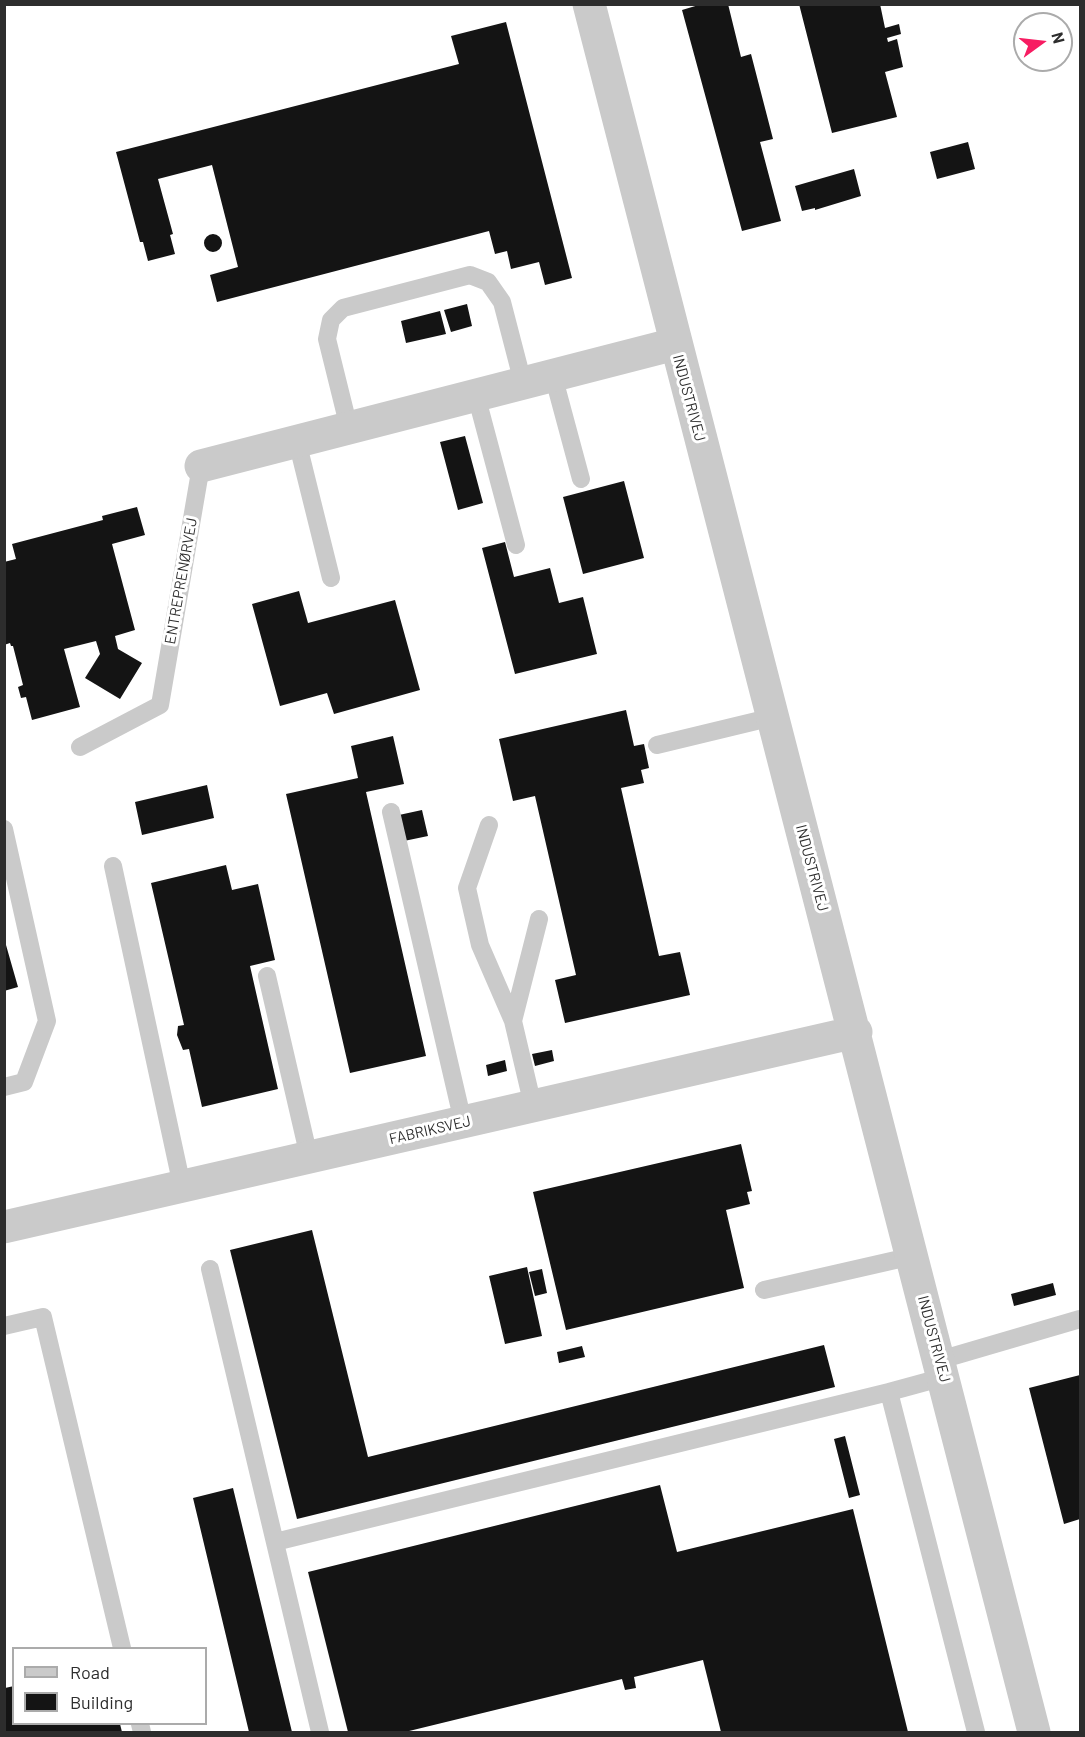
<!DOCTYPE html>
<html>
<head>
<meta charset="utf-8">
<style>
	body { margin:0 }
	#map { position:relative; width:1085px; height:1737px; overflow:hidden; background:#fff; font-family:Barlow,sans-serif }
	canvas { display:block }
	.frame { position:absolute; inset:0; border:6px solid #2d2d2d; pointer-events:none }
	.legend { position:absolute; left:12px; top:1647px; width:195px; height:78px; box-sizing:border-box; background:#fff; border:2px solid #ababab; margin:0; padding:8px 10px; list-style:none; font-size:18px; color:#2d2d2d }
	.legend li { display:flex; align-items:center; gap:12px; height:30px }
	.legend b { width:30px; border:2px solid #ababab }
	.north { position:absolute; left:1013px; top:12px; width:60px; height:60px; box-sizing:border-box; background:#fff; border:2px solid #ababab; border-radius:50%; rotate:75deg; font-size:16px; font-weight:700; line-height:24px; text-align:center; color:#2d2d2d }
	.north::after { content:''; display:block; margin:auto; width:21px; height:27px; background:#f71c62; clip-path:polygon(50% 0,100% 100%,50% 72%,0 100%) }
</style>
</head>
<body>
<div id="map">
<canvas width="1085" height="1737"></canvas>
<div class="frame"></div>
<ul class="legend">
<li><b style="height:8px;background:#cacaca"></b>Road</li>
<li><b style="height:16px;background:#141414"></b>Building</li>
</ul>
<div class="north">N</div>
</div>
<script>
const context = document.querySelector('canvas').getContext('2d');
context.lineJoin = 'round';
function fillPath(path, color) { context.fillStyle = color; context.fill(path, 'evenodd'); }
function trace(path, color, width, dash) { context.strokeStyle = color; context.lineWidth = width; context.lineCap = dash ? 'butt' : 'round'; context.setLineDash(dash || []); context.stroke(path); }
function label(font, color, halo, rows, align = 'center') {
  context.font = font + ' Barlow,sans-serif'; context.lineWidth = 6; context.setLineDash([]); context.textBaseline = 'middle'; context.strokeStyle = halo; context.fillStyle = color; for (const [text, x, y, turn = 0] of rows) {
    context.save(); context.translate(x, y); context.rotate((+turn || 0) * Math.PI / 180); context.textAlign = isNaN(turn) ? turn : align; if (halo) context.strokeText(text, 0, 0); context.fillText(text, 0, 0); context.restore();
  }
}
fillPath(new Path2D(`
	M702 4H728L741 57 751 54 773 139 760 142 781 221 742 231 682 10Z
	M799 4H880L885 28 899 24 901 34 887 38 888 42 897 39 903 67 885 72 897 117 832 133Z
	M506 22 572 278 545 285 539 262 511 269 507 251 495 254 489 231 217 302 210 275 238 267 212 165 158 179 173 234 170 235 175 254 148 261 143 242H140L116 152 459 64 451 36Z
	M968 142 975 169 937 179 930 152Z
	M854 169 861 196 815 210V208L802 211 795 186Z
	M204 243a9 9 0 1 1 18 0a9 9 0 1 1-18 0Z
	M467 304 472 326 451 332 444 310Z
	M440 311 446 334 406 343 401 321Z
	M465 436 483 503 458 510 440 442Z
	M624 481 644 558 583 574 563 497Z
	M137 507 145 535 112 544 135 630 115 636 118 649 142 663 120 699 85 678 100 654 96 641 64 649 80 707 32 720 26 697 21 698 18 687 23 685 13 646H11L10 643 4 645V562L16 559 12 544 103 520 102 516Z
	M505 542 514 577 550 568 559 603 583 597 597 654 515 674 482 548Z
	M299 591 308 623 395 600 420 690 334 714 327 693 280 706 252 604Z
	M626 710 634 746 644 744 649 768 641 770 644 783 621 788 659 956 680 952 690 995 565 1023 555 980 576 975 535 796 513 801 499 739Z
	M393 736 404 784 366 792 426 1056 350 1073 286 794 358 778 351 746Z
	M207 785 214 818 142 835 135 802Z
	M422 810 428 836 404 841 399 815Z
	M226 865 232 890 258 884 275 960 250 966 278 1089 202 1107 189 1049 183 1050 177 1035 178 1026 184 1025 151 883Z
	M4 938 18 987 4 991Z
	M552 1050 554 1061 535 1066 532 1054Z
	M505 1060 507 1071 488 1076 486 1065Z
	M741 1144 752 1191 747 1192 750 1204 726 1210 744 1288 566 1330 533 1192Z
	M312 1230 368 1457 824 1345 835 1387 297 1519 230 1250Z
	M527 1267 542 1336 505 1344 489 1276Z
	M542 1269 547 1293 535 1296 529 1272Z
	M1053 1283 1056 1295 1014 1306 1011 1294Z
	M582 1346 585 1357 559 1363 557 1352Z
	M1080 1375V1519L1064 1524 1029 1388Z
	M845 1436 860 1495 849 1498 834 1439Z
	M660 1485 677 1552 853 1509 908 1732H721L703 1660 634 1677 636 1688 625 1690 622 1679 405 1732H348L308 1572Z
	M233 1488 292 1732H249L193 1498Z
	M14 1686V1724H120L122 1732H5V1688Z`), '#141414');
trace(new Path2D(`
	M553 375 581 479
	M476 395 516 545
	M349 428 327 339 331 320 343 308 470 275 488 282 502 302 523 383
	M297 441 331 578
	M657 745 773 717
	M80 747 160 705 201 466
	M391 812 463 1122
	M489 825 467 888 480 945 513 1021 539 919
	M4 829 47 1021 24 1082 4 1087
	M113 866 182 1186
	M267 976 309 1157
	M513 1021 533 1106
	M210 1269 320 1732
	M764 1290 913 1256
	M4 1326 43 1317 122 1648
	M940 1360 1080 1319
	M944 1377 889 1392 976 1732
	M275 1542 889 1392
	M140 1724 142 1732`), '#cacaca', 18);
trace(new Path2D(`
	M589 4C735 581 888 1156 1034 1732
	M201 466 675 344
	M4 1227 856 1032`), '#cacaca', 33);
label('15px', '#2d2d2d', '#fff', [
	["INDUSTRIVEJ",689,398,75],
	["ENTREPRENØRVEJ",181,581,-80],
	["INDUSTRIVEJ",812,868,75],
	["FABRIKSVEJ",430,1130,-13],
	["INDUSTRIVEJ",934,1339,75]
]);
</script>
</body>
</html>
